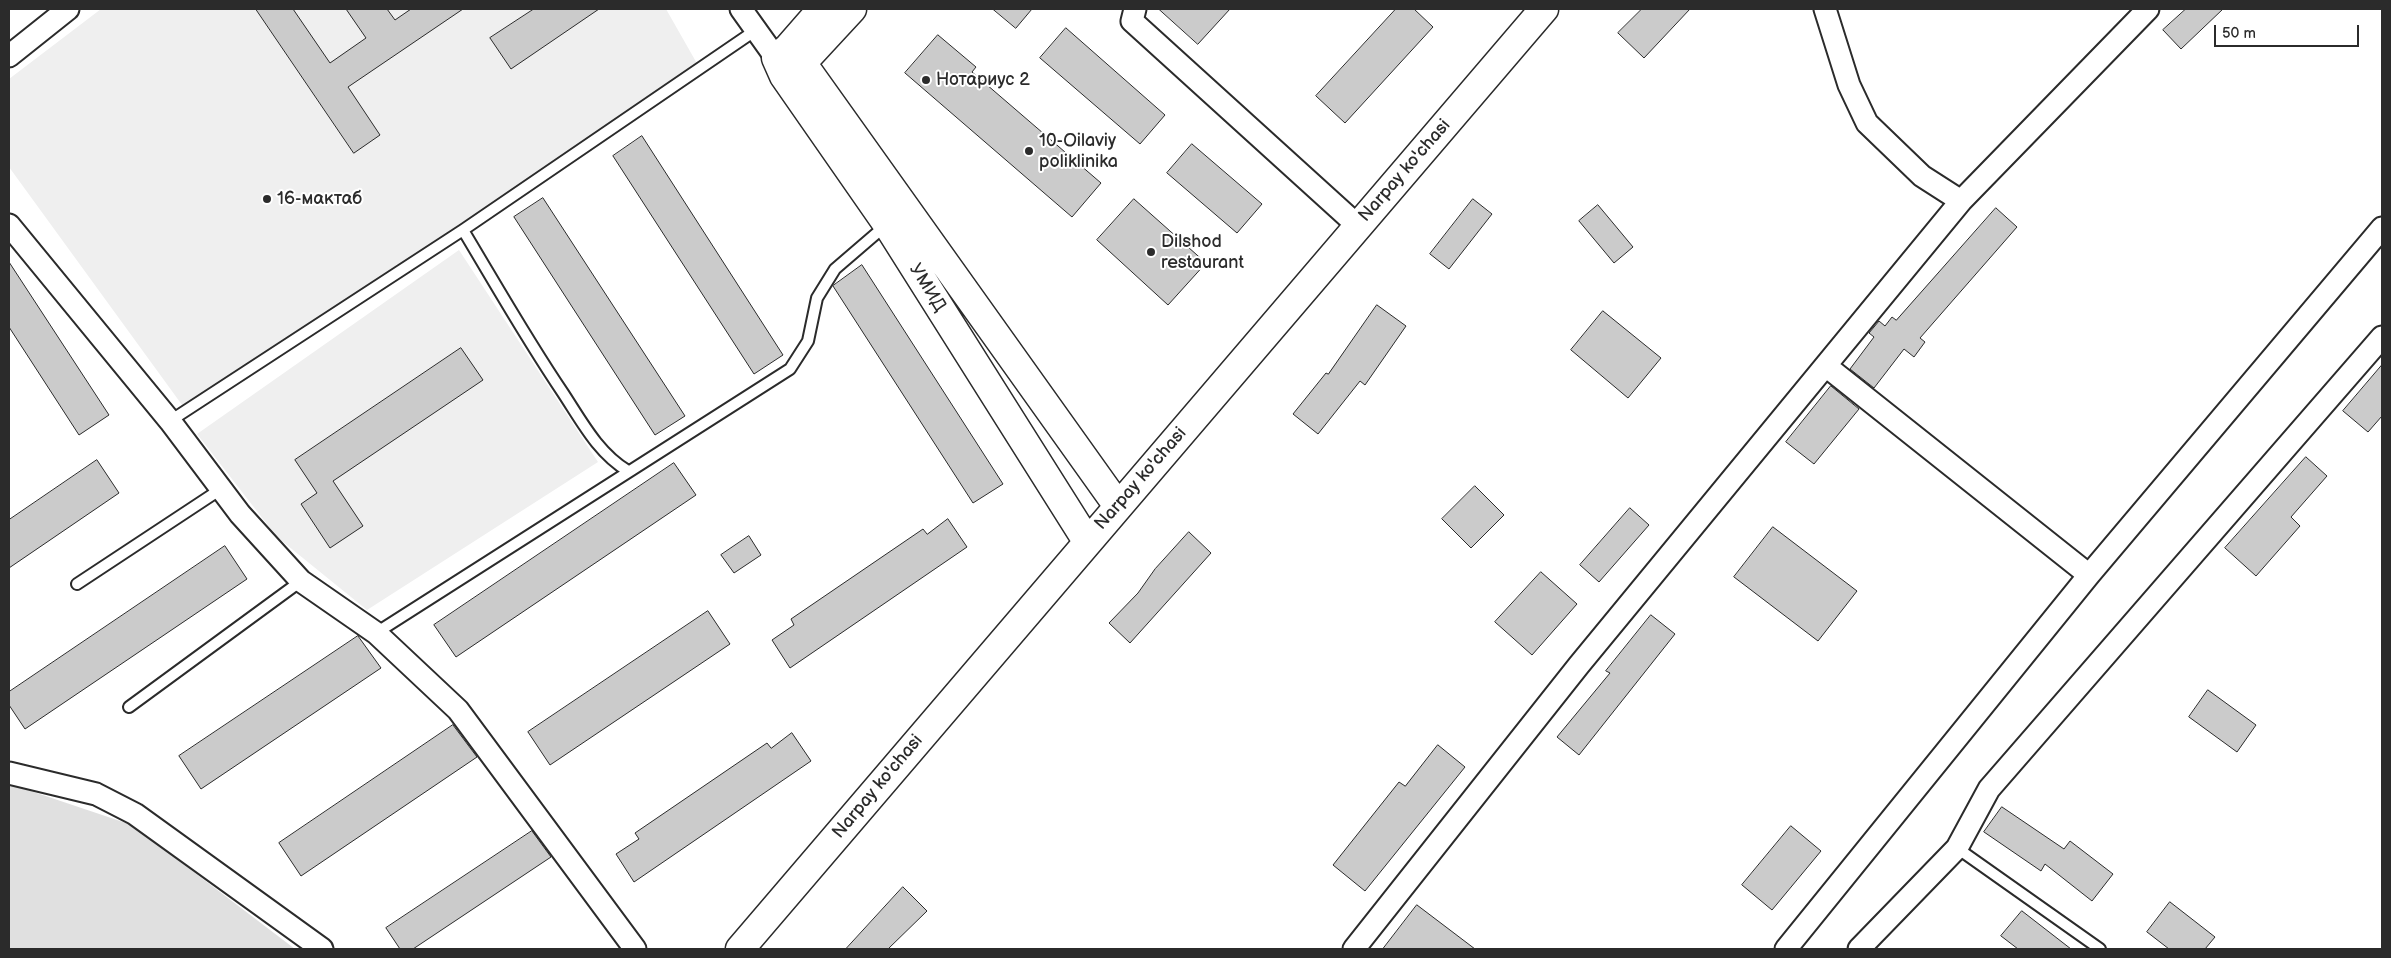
<!DOCTYPE html>
<html>
<head>
<meta charset="utf-8">
<style>
	body { margin:0 }
	#map { position:relative; width:2391px; height:958px; overflow:hidden; background:#fff; font-family:"Balsamiq Sans",sans-serif }
	canvas { display:block }
	.frame { position:absolute; inset:0; border:10px solid #2b2b2b; pointer-events:none }
	.scale { position:absolute; left:2214px; top:25px; width:145px; height:22px; box-sizing:border-box; border:2px solid #2b2b2b; border-top:0; padding-left:6px; font-size:15px; line-height:18px; white-space:nowrap; color:#2b2b2b; -webkit-text-stroke:4px #fff; paint-order:stroke }
</style>
</head>
<body>
<div id="map">
<canvas width="2391" height="958"></canvas>
<div class="frame"></div>
<div class="scale">50 m</div>
</div>
<script>
const context = document.querySelector('canvas').getContext('2d');
context.lineJoin = 'round';
function fillPath(path, color) { context.fillStyle = color; context.fill(path, 'evenodd'); }
function trace(path, color, width, dash) { context.strokeStyle = color; context.lineWidth = width; context.lineCap = dash ? 'butt' : 'round'; context.setLineDash(dash || []); context.stroke(path); }
function label(font, color, halo, rows, align = 'center') {
  context.font = font + ' "Balsamiq Sans",sans-serif'; context.lineWidth = 4; context.setLineDash([]); context.textBaseline = 'middle'; context.strokeStyle = halo; context.fillStyle = color; for (const [text, x, y, turn = 0] of rows) {
    context.save(); context.translate(x, y); context.rotate((+turn || 0) * Math.PI / 180); context.textAlign = isNaN(turn) ? turn : align; if (halo) context.strokeText(text, 0, 0); context.fillText(text, 0, 0); context.restore();
  }
}
fillPath(new Path2D(`
	M101 9H666L699 67 185 409 9 167V79Z
	M459 250 598 462 367 610 277 537 197 434Z`), '#efefef');
fillPath(new Path2D(`
	M13 785 132 825 295 949H9V787Z`), '#e0e0e0');
const building = new Path2D(`
	M256 9H293L330 63 366 38 346 9H387L395 20 411 9H463L348 87 380 135 354 153Z
	M534 9H599L511 69 490 38Z
	M993 9H1032L1016 28Z
	M1159 9H1230L1198 44Z
	M1396 9H1414L1433 27 1345 123 1316 96Z
	M1642 9H1690L1644 58 1618 33Z
	M2186 9H2223L2181 49 2163 30Z
	M1066 28 1165 115 1140 144 1040 58Z
	M938 35 976 67 972 72 1101 183 1072 217 905 73Z
	M642 136 783 355 754 374 613 156Z
	M1192 144 1262 204 1237 233 1167 173Z
	M543 198 685 416 655 435 514 217Z
	M1134 199 1206 263 1168 305 1097 240Z
	M1473 199 1492 214 1449 269 1430 254Z
	M1598 205 1633 247 1614 263 1579 221Z
	M1996 208 2017 227 1920 338 1925 342 1914 357 1904 349 1874 388 1850 369 1874 337 1869 333 1879 321 1885 326 1892 317 1896 320Z
	M9 262 109 415 79 435 9 327Z
	M862 265 1003 484 973 503 833 286Z
	M1377 305 1406 326 1365 385 1360 381 1318 434 1293 414 1326 373 1328 374Z
	M1603 311 1661 358 1628 398 1571 350Z
	M461 348 483 380 333 481 363 526 330 548 301 504 317 493 295 460Z
	M2382 365V416L2368 432 2343 411Z
	M1831 386 1859 409 1814 464 1786 442Z
	M2306 457 2327 476 2291 517 2300 526 2256 576 2225 548Z
	M97 460 119 493 9 568V520Z
	M674 463 696 495 456 657 434 625Z
	M1475 486 1504 515 1471 548 1442 519Z
	M1630 508 1649 525 1599 582 1580 565Z
	M948 519 967 547 790 668 772 640 794 625 791 619 923 529 927 534Z
	M1773 527 1857 591 1818 641 1734 577Z
	M1189 532 1211 553 1130 643 1109 623 1138 593 1155 569Z
	M749 536 761 555 734 573 721 555Z
	M225 546 247 579 25 729 9 705V692Z
	M1541 572 1577 604 1532 655 1495 622Z
	M708 611 730 644 550 765 528 732Z
	M1651 615 1675 634 1579 755 1557 737 1610 673 1606 671Z
	M358 636 381 668 201 789 179 756Z
	M2208 690 2256 725 2237 752 2189 717Z
	M453 725 477 757 301 876 279 843Z
	M792 733 811 761 634 882 616 854 639 839 635 833 767 743 771 748Z
	M1438 745 1465 767 1365 891 1333 865 1399 782 1405 786Z
	M2002 807 2064 849 2070 841 2113 874 2092 901 2045 864 2041 871 1984 832Z
	M1791 826 1821 851 1772 910 1742 885Z
	M532 831 551 857 413 949H400L386 928Z
	M903 887 927 911 888 949H846Z
	M2170 902 2215 937 2205 949H2169L2147 932Z
	M1417 905 1475 949H1383Z
	M2022 911 2071 949H2018L2001 936Z`);
fillPath(building, '#cbcbcb');
trace(building, '#2b2b2b', 1);
const lane = new Path2D(`
	M463 230C496 285 527 340 563 393 582 422 598 453 628 471
	M170 421 463 230 756 30
	M77 584 221 489
	M376 633 790 369 808 341 817 298 835 269 885 226
	M129 707 301 581
	M1957 848 2100 949`);
const street = new Path2D(`
	M741 9 776 58
	M1135 9 1132 21 1358 226
	M1825 9 1849 85 1867 123 1922 176 1961 201
	M9 56 68 9
	M9 225 170 421 240 514 301 581 376 633 458 710 635 949
	M1826 366 2089 575
	M9 773 96 794 135 814 322 949
	M1354 949 1579 665 1961 201 2148 9
	M1786 949 2089 575 2382 228
	M1859 949 1957 848 1989 789 2382 337`);
const secondary = new Path2D(`
	M822 9 788 48 776 58 784 76 887 224 1087 541
	M788 48 802 63 1118 506
	M788 73 802 63 852 9
	M740 949 1544 9`);
trace(lane, '#2b2b2b', 14);
trace(street, '#2b2b2b', 25);
trace(secondary, '#2b2b2b', 31);
trace(lane, '#fff', 10);
trace(street, '#fff', 21);
trace(secondary, '#fff', 28);
for (const [x, y, r, color] of [
	[926,80,5,"#2b2b2b"],
	[1029,151,5,"#2b2b2b"],
	[267,199,5,"#2b2b2b"],
	[1151,252,5,"#2b2b2b"]
]) { const dot = new Path2D(); dot.arc(x, y, r, 0, 2 * Math.PI); context.fillStyle = color; context.fill(dot); trace(dot, '#fff', 2); }
label('18px', '#2b2b2b', '#fff', [
	["Нотариус 2",936,80],
	["10-Oilaviy",1039,141],
	["poliklinika",1039,162],
	["16-мактаб",277,199],
	["Dilshod",1161,242],
	["restaurant",1161,263]
], 'left');
label('18px', '#2b2b2b', '#fff', [
	["Narpay ko'chasi",1405,171,-49],
	["УМИД",927,288,58],
	["Narpay ko'chasi",1141,479,-49],
	["Narpay ko'chasi",878,787,-50]
]);
</script>
</body>
</html>
